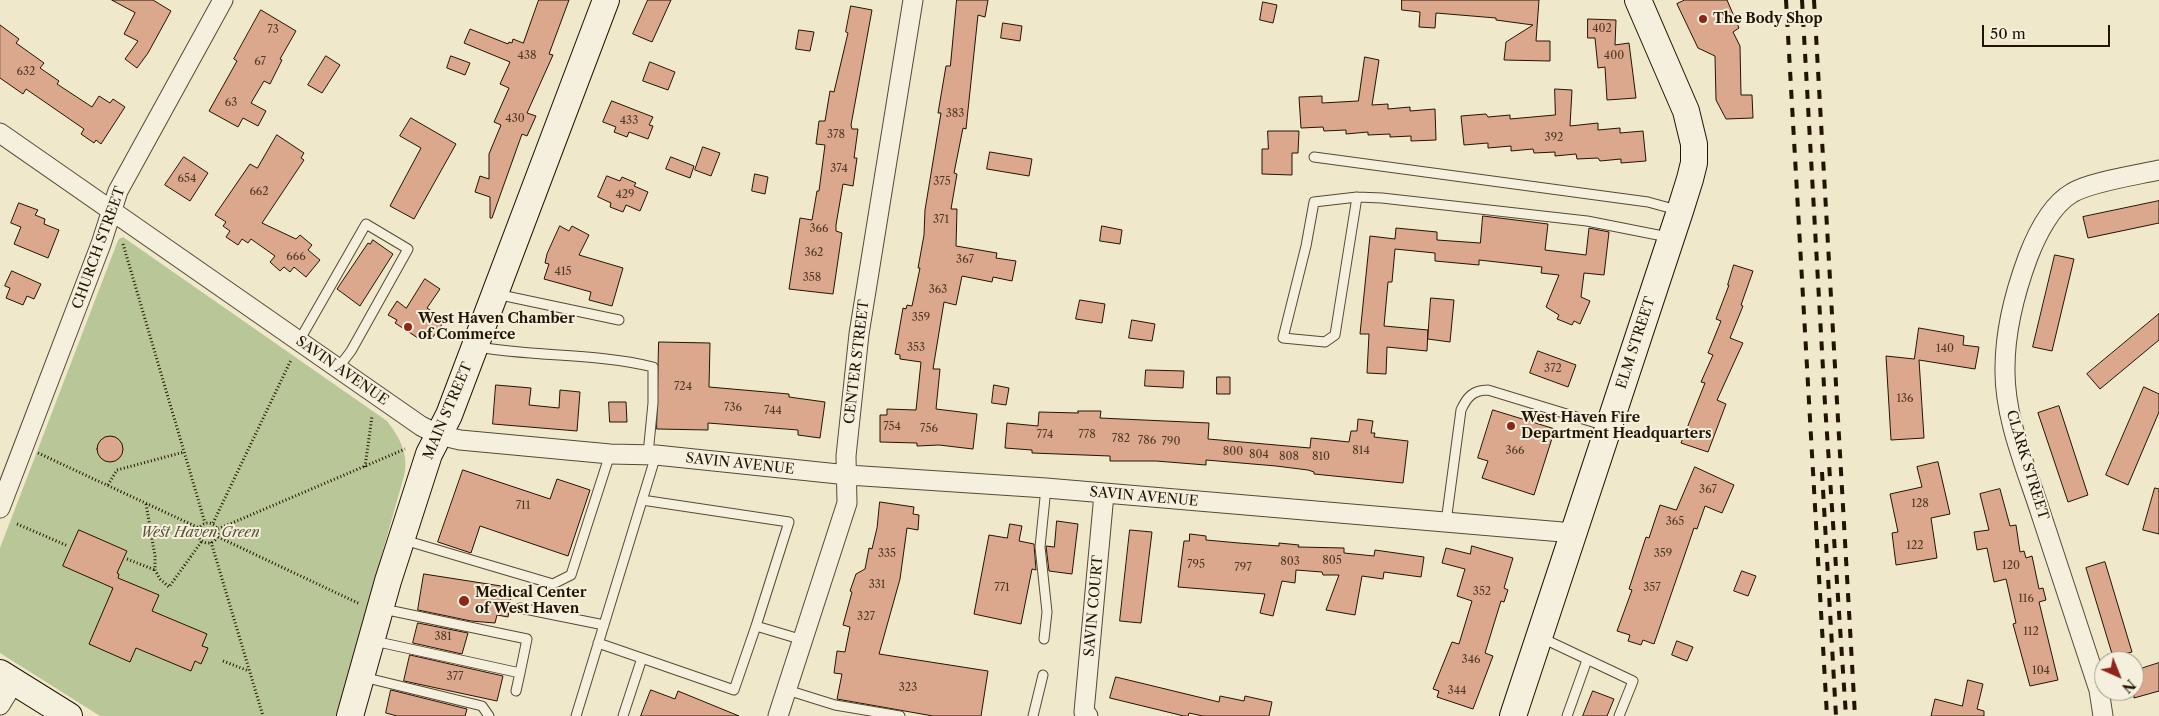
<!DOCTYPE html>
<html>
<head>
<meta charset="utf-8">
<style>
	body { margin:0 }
	#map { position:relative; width:2159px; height:716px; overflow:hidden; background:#f0e8cb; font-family:"Libre Caslon Text",serif }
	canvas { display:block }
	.north { position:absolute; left:2094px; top:651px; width:50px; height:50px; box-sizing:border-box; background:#f5f0dd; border:1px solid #a19885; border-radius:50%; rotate:136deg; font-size:14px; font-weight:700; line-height:20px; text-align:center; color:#231401 }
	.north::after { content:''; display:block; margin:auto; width:18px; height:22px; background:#8f2418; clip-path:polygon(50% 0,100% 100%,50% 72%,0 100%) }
	.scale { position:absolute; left:1982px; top:25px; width:128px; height:22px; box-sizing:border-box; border:2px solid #231401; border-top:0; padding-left:6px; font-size:15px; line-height:18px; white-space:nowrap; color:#231401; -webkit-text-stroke:4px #f5f0dd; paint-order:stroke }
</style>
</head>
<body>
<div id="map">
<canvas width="2159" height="716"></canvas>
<div class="north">N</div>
<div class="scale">50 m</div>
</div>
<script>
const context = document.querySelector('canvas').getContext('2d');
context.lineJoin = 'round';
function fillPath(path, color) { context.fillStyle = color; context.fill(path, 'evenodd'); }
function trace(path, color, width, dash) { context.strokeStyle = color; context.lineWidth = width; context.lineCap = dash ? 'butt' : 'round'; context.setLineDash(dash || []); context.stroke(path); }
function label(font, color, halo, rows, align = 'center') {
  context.font = font + ' "Libre Caslon Text",serif'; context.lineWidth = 4; context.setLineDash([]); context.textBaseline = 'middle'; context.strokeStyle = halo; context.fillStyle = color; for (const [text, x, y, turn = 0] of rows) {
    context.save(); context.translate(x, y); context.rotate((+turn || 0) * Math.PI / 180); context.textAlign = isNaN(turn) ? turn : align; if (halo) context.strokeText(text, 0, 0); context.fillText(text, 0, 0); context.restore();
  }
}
fillPath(new Path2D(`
	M123 237 387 421C400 438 409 454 404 476L336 716H100L0 653V548L117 243 119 239Z`), '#b8c698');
const building = new Path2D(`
	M112 0H153L171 11 148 53 137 68 125 59 138 41 124 34 135 13Z
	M539 0H569L549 54 553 55 527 113 536 116 527 136 522 134 492 218H490V197L475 192 480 176 489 179V154L501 125 494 122 509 88 500 84 510 62 464 43 470 29 508 44 509 42 512 43 513 39 523 43Z
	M648 0H671L652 42 633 34Z
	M957 0H988L985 17 978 15 966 129 963 128 954 173 957 174 951 209H957L956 246 997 253 996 258 1016 261 1012 281 993 277 992 282 962 276 956 305 944 302 933 369H940L936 409 977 414 973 449 939 445 917 446V443L880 442V415H887V409L916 410 921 362 900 359V355L895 354 903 308 906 309 907 305 912 306 920 268H918L924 235 925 210 941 113H938L946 66H950Z
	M1402 0H1539L1536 41H1550V61L1504 60 1506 42 1533 25 1496 20V18L1436 13 1435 28 1419 27 1420 12 1402 10Z
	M1685 0H1727L1739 28 1733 32 1740 46 1741 95H1752L1753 118 1726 119 1716 100 1715 56 1698 48 1677 4Z
	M1263 2 1277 5 1273 23 1260 20Z
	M851 6 872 10 851 125 852 129H858L854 158H857L853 186 843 184 836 225V231L842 233 833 294 789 289 800 218 812 220 817 191H819L825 145 816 144 819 121H825L830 91 834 92 848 33 846 32Z
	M261 10 296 31 280 59 282 60 270 84 264 81 251 103 266 111 258 126 243 118 238 127 209 111 237 61 234 59Z
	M1588 19 1616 20 1615 45 1629 43 1636 98 1607 100 1605 67 1598 68 1595 38H1588Z
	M1003 23 1022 26 1020 41 1001 38Z
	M0 25 19 39 16 43 44 63 40 68 59 81 57 84 92 107 99 96 110 103 113 99 125 107 101 144 96 140 94 143 81 134 84 129 26 89 23 94 0 78Z
	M799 30 814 32 810 51 796 49Z
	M326 56 340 65 322 93 308 85Z
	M451 56 470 63 465 75 447 68Z
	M1365 57 1379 60 1372 105 1388 104V109L1410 107V111L1435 109 1436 140 1411 141V136L1390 137V134L1368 135V132L1346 134V130L1324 131 1323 127 1301 128 1299 97 1322 96V103L1358 101Z
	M650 62 675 72 668 90 643 81Z
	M1555 89 1572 90 1570 126 1598 123V130L1620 128V133L1643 131 1646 161 1621 163V159L1600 161 1598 158 1577 159 1576 154 1555 156V152L1534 153 1533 149 1511 151V146L1488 148V143L1464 145 1461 116 1486 114 1488 117 1510 115V119L1555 115Z
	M612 101 653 117 649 125 653 126 648 139 629 132 627 137 614 132 616 127 603 122Z
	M411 118 456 144 414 219 390 206 421 148 400 136Z
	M1268 131H1299L1298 153H1292V175L1262 174V149H1268Z
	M277 135 304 153 301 158 304 160 262 223 296 239 300 235 312 245 308 250 320 260 306 277 294 267 290 272 284 267 280 271 270 262 275 256 251 239 248 243 242 239 238 245 226 237 230 231 223 226 226 222 215 215 250 164 257 168Z
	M703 147 720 153 711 176 695 170Z
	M990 152 1032 159 1029 176 987 169Z
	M184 157 208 173 190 201 165 185Z
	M671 157 694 166 690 178 666 169Z
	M755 174 768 177 765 194 752 191Z
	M607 176 620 181 622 177 636 183 634 186 648 192 640 211 626 205 623 212 610 207 611 203 598 197Z
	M2159 201V223L2088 238 2083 217Z
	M19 203 38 210 35 215 45 219 44 224 59 230 48 258 14 244 21 227 11 223Z
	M1483 216 1548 224 1545 250 1586 255 1589 228 1609 232 1604 275 1584 273 1581 297 1590 301 1580 324 1574 321 1572 325 1557 319 1559 315 1546 307 1559 275 1541 273 1542 267 1479 260V265L1435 261V253L1395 249 1392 282H1388L1384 326 1428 330 1427 351 1387 347 1386 374 1367 373 1369 334H1360L1370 236 1395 239 1396 228 1437 232V240L1480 243Z
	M560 226 569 231 572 226 589 235 579 255 623 268 612 306 589 300 591 292 544 279 549 264 545 263 547 254Z
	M1102 226 1122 230 1120 244 1100 241Z
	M373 240 393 254 360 306 337 289 368 243 370 244Z
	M2055 255 2074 259 2052 351 2033 347Z
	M1734 265 1753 271 1741 305 1743 306 1730 338 1743 343 1717 400 1726 404 1708 452 1681 443 1705 383 1701 382 1713 355 1708 353 1721 321 1716 319 1729 285H1728Z
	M12 271 41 284 34 299 27 296 23 305 6 298 10 288 5 286Z
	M425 279 440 289 427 308 445 320 433 337 426 332 421 340 395 323 397 320 388 315 397 301 406 308Z
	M1431 298 1454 300 1450 342 1428 339Z
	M1080 300 1105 304 1102 323 1076 319Z
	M2159 314V340L2100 389 2087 374Z
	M1132 320 1155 324 1152 341 1129 338Z
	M1919 328 1964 336 1963 345 1979 347 1975 369 1919 360 1924 438 1891 440 1886 356 1914 359Z
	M659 342 710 343 709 387 789 394V397L825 402 820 438 798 435V430L708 423V430L657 429Z
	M1538 351 1576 365 1568 387 1530 373Z
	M1146 370 1184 371 1183 388 1145 386Z
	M1217 377H1230V394H1217Z
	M496 385 531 388 529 405 559 408 560 390 580 392 577 431 493 424Z
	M994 385 1009 388 1006 405 992 403Z
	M2144 387 2159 394V412L2128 485 2106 475Z
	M609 402H626L627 422H610Z
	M2059 406 2088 495 2068 502 2038 413Z
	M1493 410 1555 429 1534 495 1482 478 1488 461 1478 458Z
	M1078 411H1101L1100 418 1209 423 1208 439 1310 448 1311 438 1349 442 1351 431H1357L1358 419 1373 421 1371 433H1375L1374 437 1408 441 1403 483 1314 474V472L1308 470 1276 466 1206 460V465L1156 461H1110V456L1032 453V450L1005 448 1007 423 1038 426 1039 412 1078 413Z
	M97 449a13 13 0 1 1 26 0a13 13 0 1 1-26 0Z
	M1938 462 1950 514 1931 518 1937 558 1896 565 1892 533 1898 532 1890 494 1922 487 1917 467Z
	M1695 467 1734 485 1722 513 1705 506 1697 529 1694 528 1654 644 1643 640 1641 645 1628 641 1630 635 1617 631 1632 590 1629 589 1646 537 1649 538 1660 505 1676 510Z
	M463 470 550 499 557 479 590 490 568 556 480 526 471 553 438 542Z
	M2155 488 2159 489V534L2143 530Z
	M2000 489 2010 526 2016 525 2020 552 2024 551 2026 558 2032 556 2039 589 2043 588 2046 600 2039 602 2058 680 2030 686 2013 624 2016 623 2006 579 1994 582 1987 548 1977 550 1974 532 1989 530 1980 494Z
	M880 502 914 507 913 514 919 515 918 530 907 528 900 579 879 654 988 671 981 716H933L837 699 842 674 834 673 837 651 845 652 850 627 843 625 852 592 850 591 856 574 865 569 869 548 872 549 877 528Z
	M1057 521 1078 524 1072 574 1049 571 1046 546 1054 547Z
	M1010 524 1022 526 1019 541 1034 544 1036 570 1032 569 1021 624 974 614 989 535 1007 538Z
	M79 530 127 551 117 573 119 574 118 578 159 595 152 611 207 634 202 646 208 648 201 664 195 661 191 671 136 648 130 662 89 644 113 588 63 566Z
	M1130 530 1152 532 1141 623 1120 621Z
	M1190 534 1206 536V540L1239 543 1279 546V543L1299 545 1298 547 1344 548V553L1374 556 1375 550 1424 557 1421 577 1384 572 1383 579 1362 576 1355 615 1326 610 1339 575H1323L1322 572 1296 570 1295 583 1282 581 1273 616 1260 613 1265 594 1178 587 1184 541H1189Z
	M1472 546 1513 558 1504 588 1508 590 1504 602 1501 601 1485 653 1493 656 1473 709 1437 697 1439 691 1433 689 1452 642 1459 644 1472 601 1457 596 1465 569 1442 563 1446 548 1470 554Z
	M2105 562 2132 652 2113 657 2086 568Z
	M1742 571 1756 576 1748 596 1734 591Z
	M424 574 501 586 500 595 511 597 508 617 497 615 495 623 471 621 418 610Z
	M418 623 468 633 462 654 413 643Z
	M1677 641 1693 647 1687 661 1672 655Z
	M410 655 503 676 497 701 404 681Z
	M2159 663V691L2134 698V671Z
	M1116 677 1219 702 1220 696 1244 701 1245 696 1272 702 1269 716H1203L1189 713 1188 716H1184L1110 698Z
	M1968 680 1983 684 1977 709 1984 711V716H1931L1935 699 1962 706Z
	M391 690 467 709 465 716H397L386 713Z
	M651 690 675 699 678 691 739 716H641Z
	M1593 691 1614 699 1607 716H1583Z`);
fillPath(building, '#dba88e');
trace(building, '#231401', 1);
const service = new Path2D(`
	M1314 157 1648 202 1677 210
	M1357 197 1335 335 1325 342 1283 338 1306 246 1314 202 1357 197 1382 198 1587 221 1668 237
	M496 294 619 320
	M299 341 366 224 408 249 351 351 338 368
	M478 347C536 357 596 353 653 367V403L648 454
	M642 500 789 522 756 626
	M1446 522 1461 410C1467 397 1473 390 1488 390L1606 426
	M404 540 553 584 571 575 610 454
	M520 608 604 625
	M1542 638 1633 681 1619 716
	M1044 639 1047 612 1040 547 1046 488
	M374 641 520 673 527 639 383 609
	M598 643 734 690 756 626 803 640
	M363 677 482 706 489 716
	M787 690 835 705 900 716
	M516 691 520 673
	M576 716 656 455
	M623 716 642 658
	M1033 716 1043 675
	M1567 716 1587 660`);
const minor = new Path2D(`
	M0 133 421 426 439 435 460 440 610 454 656 455 848 475 1046 488 1574 533
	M0 508 101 244 118 191 223 0
	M0 705 14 682
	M778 716 847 503 846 456 859 334 913 0
	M1088 716 1084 712 1104 494
	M2103 716 2099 690C2079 630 2060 570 2040 511 2025 465 2004 416 2005 368 2005 331 2015 292 2028 257 2036 236 2051 205 2072 193 2090 182 2137 175 2159 170`);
const secondary = new Path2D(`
	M0 673 69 716
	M350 716 388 581 429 454 449 415 606 0
	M1513 716 1680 211 1690 179 1694 163V144L1686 111 1638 0`);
trace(service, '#564934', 11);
trace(minor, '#564934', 21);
trace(secondary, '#231401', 28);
trace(new Path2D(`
	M123 244 205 523
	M38 453 199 528
	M365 467 372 416
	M108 485 117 470 184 452
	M146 504 155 556V570L160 579 169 587 202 541
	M198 533a10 10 0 1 1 20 0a10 10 0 1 1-20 0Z
	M213 523 291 360
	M17 524 68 546
	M218 529 405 449
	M218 537 360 604
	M211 542 263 716
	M127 559 155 570
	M223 661 249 671`), '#231401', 3, [1, 2.5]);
trace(service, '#f5f0dd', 9);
trace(minor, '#f5f0dd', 19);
trace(secondary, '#f5f0dd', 26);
trace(new Path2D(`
	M1786 0 1827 716
	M1802 0 1825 404 1846 716
	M1814 0 1855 716
	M1822 472 1836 716`), '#231401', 4, [9, 9]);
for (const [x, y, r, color] of [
	[1703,19,5,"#8f2418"],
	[408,327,5,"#8f2418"],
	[1511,426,5,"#8f2418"],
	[464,601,6,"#8f2418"]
]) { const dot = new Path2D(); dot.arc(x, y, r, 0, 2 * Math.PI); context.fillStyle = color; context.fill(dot); trace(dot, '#f5f0dd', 2); }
label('11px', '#513924', null, [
	["402",1602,29],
	["73",273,30],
	["438",527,56],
	["400",1614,56],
	["67",260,62],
	["632",26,72],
	["63",231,103],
	["383",955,114],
	["430",515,119],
	["433",629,121],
	["378",836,135],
	["392",1554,138],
	["374",839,169],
	["654",187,179],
	["375",942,182],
	["662",259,192],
	["429",625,195],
	["371",941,220],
	["366",819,229],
	["362",814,253],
	["666",296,257],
	["367",965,260],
	["415",563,272],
	["358",812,278],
	["363",938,290],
	["359",921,318],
	["353",916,348],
	["140",1945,349],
	["372",1553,369],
	["724",683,387],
	["136",1905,399],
	["736",733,408],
	["744",773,411],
	["754",892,427],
	["756",929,429],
	["774",1045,435],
	["778",1087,435],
	["782",1121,439],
	["786",1147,441],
	["790",1171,442],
	["814",1361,451],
	["366",1515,451],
	["800",1233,452],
	["804",1259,455],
	["808",1289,457],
	["810",1321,457],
	["367",1708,490],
	["128",1920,504],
	["711",523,506],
	["365",1675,522],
	["122",1915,546],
	["335",887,554],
	["359",1663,554],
	["805",1332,561],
	["803",1290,562],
	["795",1196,565],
	["120",2011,566],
	["797",1243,568],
	["331",877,585],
	["771",1002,588],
	["357",1652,588],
	["352",1482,592],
	["116",2026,599],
	["327",866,617],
	["112",2031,632],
	["381",443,637],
	["346",1471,660],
	["104",2041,671],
	["377",455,677],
	["323",908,688],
	["344",1457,691]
]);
label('bold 14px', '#231401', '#f5f0dd', [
	["The Body Shop",1713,19],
	["West Haven Chamber",418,319],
	["of Commerce",418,335],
	["West Haven Fire",1521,418],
	["Department Headquarters",1521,434],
	["Medical Center",475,593],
	["of West Haven",475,609]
], 'left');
label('14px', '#231401', '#f5f0dd', [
	["CHURCH STREET",99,248,-70],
	["ELM STREET",1636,343,-72],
	["CENTER STREET",857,362,-83],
	["SAVIN AVENUE",342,371,35],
	["MAIN STREET",448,411,-67],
	["SAVIN AVENUE",740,464,6],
	["CLARK STREET",2027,465,73],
	["SAVIN AVENUE",1144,497,5],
	["SAVIN COURT",1094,606,-85]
]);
label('italic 14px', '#575236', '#f5f0dd', [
	["West Haven Green",200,533]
]);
</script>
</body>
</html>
